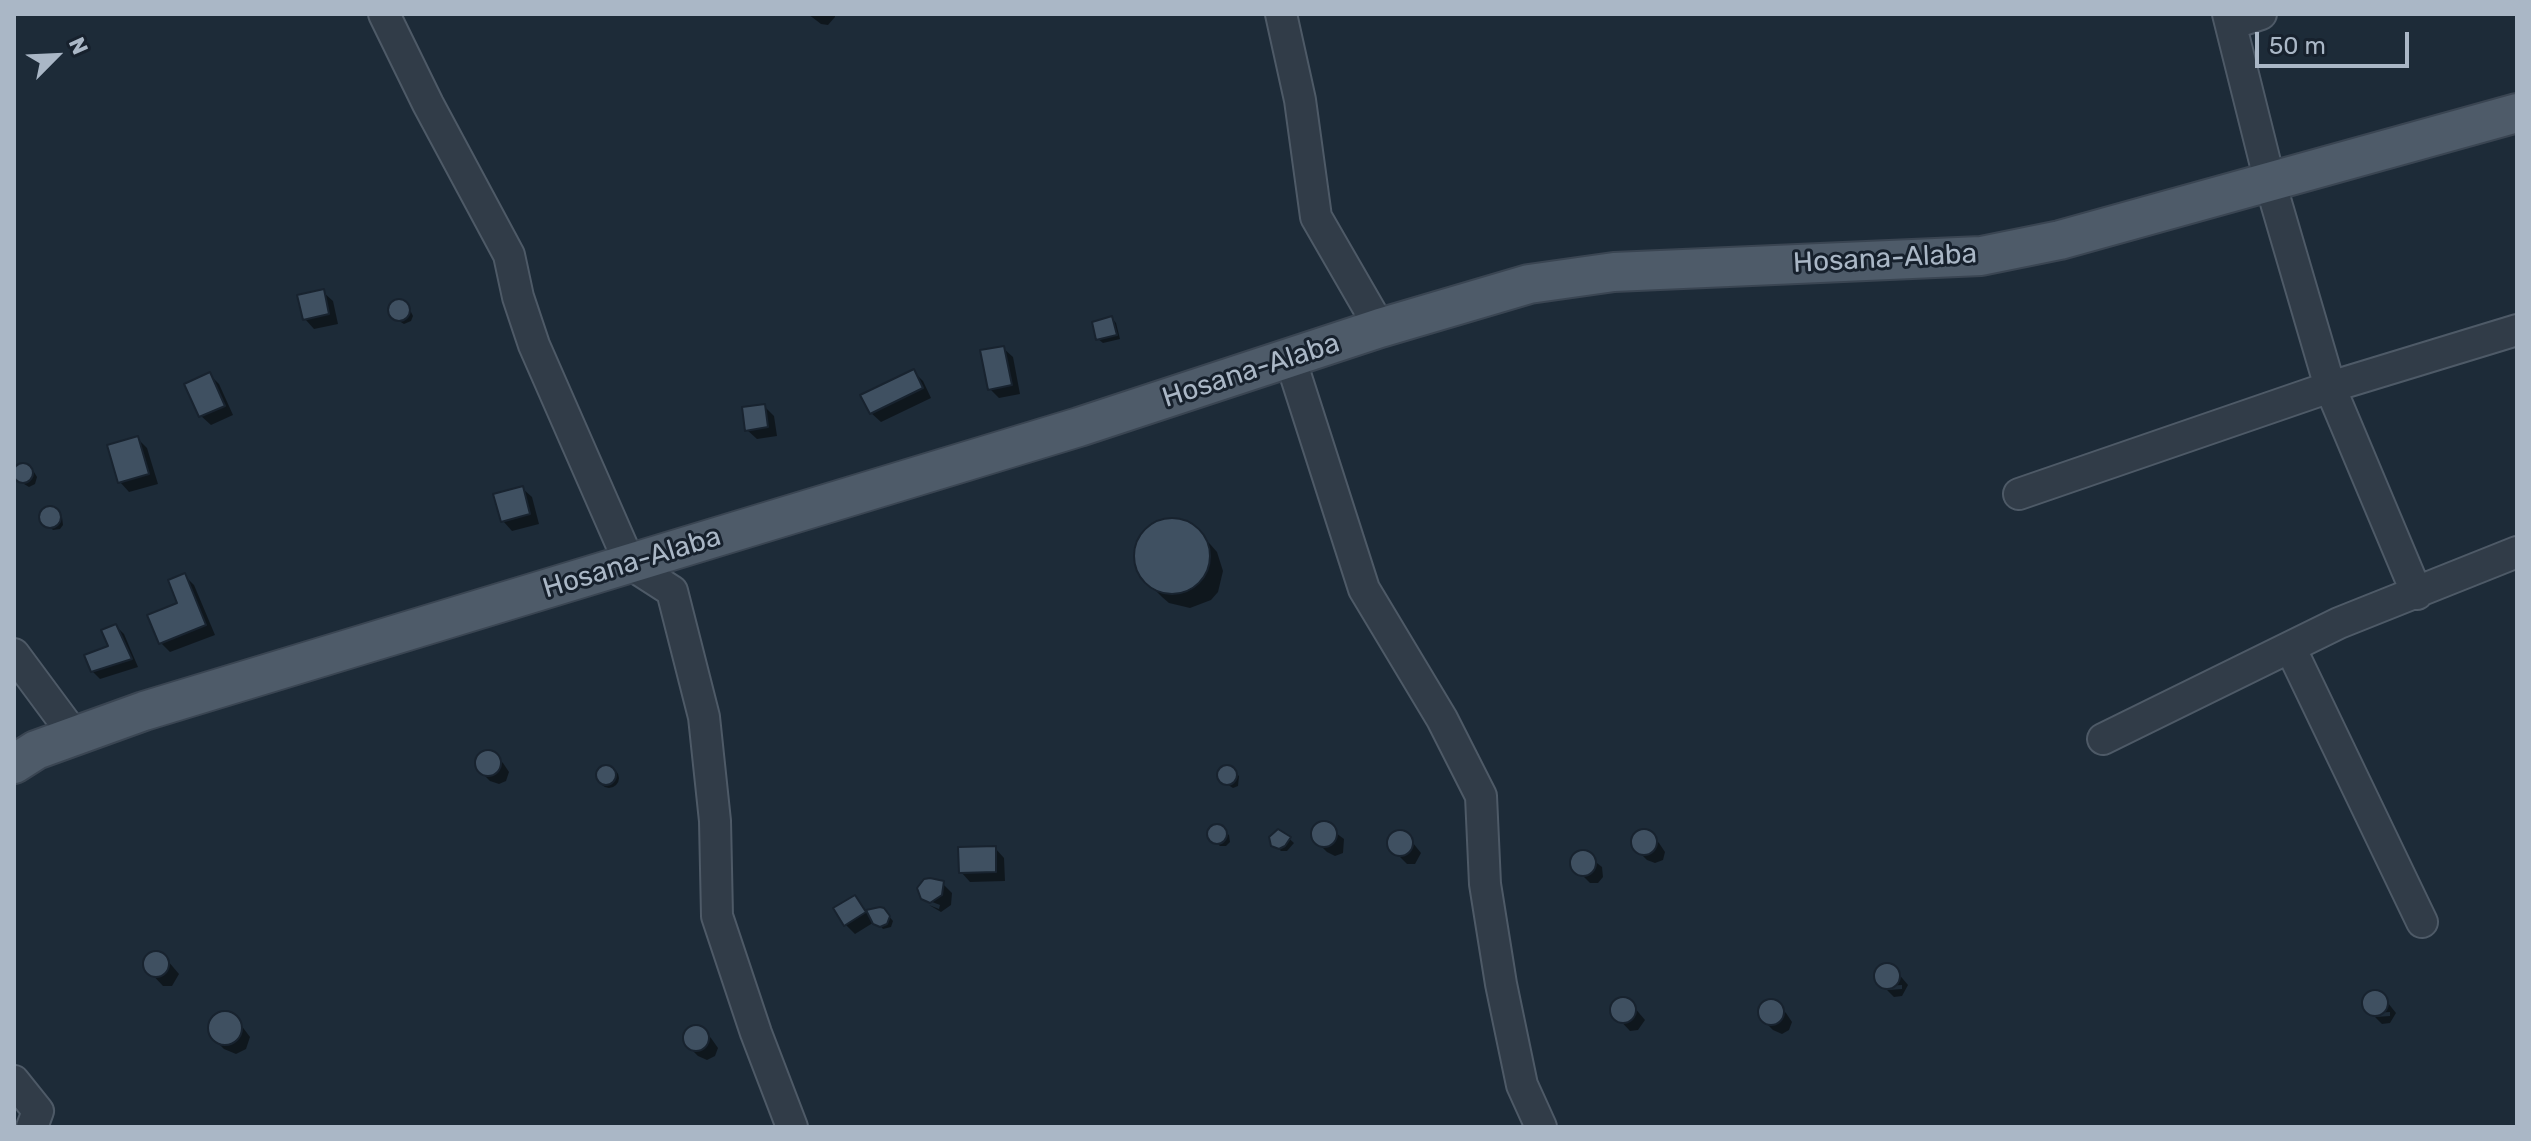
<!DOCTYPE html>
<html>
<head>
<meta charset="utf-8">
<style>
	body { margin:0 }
	#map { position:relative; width:2531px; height:1141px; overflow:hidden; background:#1d2b38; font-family:Rubik,sans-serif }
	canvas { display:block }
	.frame { position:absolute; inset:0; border:16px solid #aab7c6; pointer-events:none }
	.north { position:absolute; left:16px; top:16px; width:80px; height:80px; -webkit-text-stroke:6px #17212d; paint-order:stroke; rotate:66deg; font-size:22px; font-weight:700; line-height:32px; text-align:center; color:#aab7c6 }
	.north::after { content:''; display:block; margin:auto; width:28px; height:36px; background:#aab7c6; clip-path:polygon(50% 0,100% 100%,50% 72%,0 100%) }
	.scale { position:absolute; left:2255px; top:32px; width:154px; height:36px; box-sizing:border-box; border:4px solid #aab7c6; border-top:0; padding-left:10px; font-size:24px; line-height:28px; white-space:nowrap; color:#aab7c6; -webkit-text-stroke:6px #17212d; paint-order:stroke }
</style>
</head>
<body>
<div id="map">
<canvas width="2531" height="1141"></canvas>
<div class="frame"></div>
<div class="north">N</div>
<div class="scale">50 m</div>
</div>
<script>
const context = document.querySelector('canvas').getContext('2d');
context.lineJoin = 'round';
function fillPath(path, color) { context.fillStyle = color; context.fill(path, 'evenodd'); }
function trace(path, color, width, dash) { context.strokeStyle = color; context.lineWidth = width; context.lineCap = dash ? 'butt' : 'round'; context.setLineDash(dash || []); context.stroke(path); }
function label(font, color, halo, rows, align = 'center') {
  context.font = font + ' Rubik,sans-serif'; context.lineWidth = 6; context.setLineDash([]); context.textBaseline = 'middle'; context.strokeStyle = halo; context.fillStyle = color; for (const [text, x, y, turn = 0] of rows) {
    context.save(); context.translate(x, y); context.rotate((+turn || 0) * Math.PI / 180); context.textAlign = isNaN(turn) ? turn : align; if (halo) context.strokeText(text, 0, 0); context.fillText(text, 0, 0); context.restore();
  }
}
fillPath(new Path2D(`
	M808 14H835V17L828 25 821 24Z
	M323 292 333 301 338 324 314 329 305 319Z
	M396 302 404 304 409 308 413 316 411 321 404 324 394 318 390 310Z
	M1112 318 1116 323 1120 339 1103 343 1098 339Z
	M1003 348 1013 357 1020 394 999 398 990 389Z
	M914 372 923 381 931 398 881 422 871 413Z
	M210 375 219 384 233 415 211 425 201 416Z
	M764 406 774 416 777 436 757 439 747 430Z
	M138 439 147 448 158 484 129 492 120 482Z
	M20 465 29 467 34 472 37 477 35 484 29 487 19 481 15 474Z
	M522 488 532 497 539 524 512 531 503 521Z
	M45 509H52L62 517 63 525 60 529 53 530 42 520Z
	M1177 521 1195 529 1210 544 1217 552 1223 571 1218 592 1211 600 1190 608 1169 603 1162 597 1146 581 1137 564 1138 544 1149 528 1157 523Z
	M184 575 194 585 215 635 170 652 161 643 180 604Z
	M116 626 124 634 138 667 100 679 92 671 111 647Z
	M482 753H493L503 763 509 772 506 781 499 784 490 781 480 771 477 761Z
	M599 778a10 10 0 1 1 20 0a10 10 0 1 1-20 0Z
	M1223 769 1234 772 1239 776 1238 786 1233 788 1222 781 1220 774Z
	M1324 824 1344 839 1343 853 1335 856 1327 852 1317 842 1313 835 1315 828Z
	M1217 826 1229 835 1230 842 1226 846H1220L1210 836Z
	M1282 832 1294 843 1287 851H1281L1271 841Z
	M1405 833 1421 853 1415 864H1407L1389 846 1394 834Z
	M1639 833H1649L1659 843 1665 852 1663 860 1655 863 1647 860 1637 850 1634 840Z
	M995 848 1004 858 1005 881 970 882 961 872Z
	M1583 852 1602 867 1603 877 1598 883H1590L1573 866 1574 856Z
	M942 883 952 893 951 905 941 912 929 905 939 909 940 905 927 900V902L922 898Z
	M855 897 867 912 888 915 893 921 891 927 883 929 876 921 855 934 846 925Z
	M157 953 162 954 179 974 172 986H163L146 968 147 958Z
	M1882 966H1892L1908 985 1902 996 1894 997 1887 990 1902 989V985L1883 986 1877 979 1876 974Z
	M2375 992 2380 993 2396 1013 2390 1023 2382 1024 2375 1017 2390 1016V1012L2372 1013 2365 1006 2366 997Z
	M1623 999 1628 1000 1645 1020 1638 1030 1630 1031 1613 1013 1615 1004Z
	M1766 1003H1776L1786 1013 1792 1022 1789 1030 1782 1034 1773 1030 1763 1020 1760 1011Z
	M218 1015H231L241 1025 250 1037 246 1049 236 1054 224 1049 214 1039 210 1026Z
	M691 1028H701L711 1038 718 1048 715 1056 707 1060 698 1056 688 1046 685 1036Z`), '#0007');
const building = new Path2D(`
	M324 289 329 314 303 320 297 295Z
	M388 310a11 11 0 1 1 22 0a11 11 0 1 1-22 0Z
	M1112 316 1117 335 1096 340 1092 322Z
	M1004 346 1012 385 988 390 980 350Z
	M914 369 923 388 870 414 860 395Z
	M210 372 225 406 199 417 184 384Z
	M765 404 768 427 745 431 742 407Z
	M138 436 149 474 118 483 107 445Z
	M13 473a10 10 0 1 1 20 0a10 10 0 1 1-20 0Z
	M523 486 530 514 501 522 493 494Z
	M39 517a11 11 0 1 1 22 0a11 11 0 1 1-22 0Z
	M1134 556a38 38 0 1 1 76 0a38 38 0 1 1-76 0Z
	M185 573 206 625 159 644 147 615 177 603 168 580Z
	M116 624 132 659 91 672 84 655 108 646 101 630Z
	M475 763a13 13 0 1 1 26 0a13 13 0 1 1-26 0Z
	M596 775a10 10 0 1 1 20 0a10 10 0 1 1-20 0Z
	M1217 775a10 10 0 1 1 20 0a10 10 0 1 1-20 0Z
	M1311 834a13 13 0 1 1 26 0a13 13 0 1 1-26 0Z
	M1207 834a10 10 0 1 1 20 0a10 10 0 1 1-20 0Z
	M1278 829 1291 837 1285 846 1279 849 1271 846 1269 837Z
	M1631 842a13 13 0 1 1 26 0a13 13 0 1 1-26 0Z
	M1387 843a13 13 0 1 1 26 0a13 13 0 1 1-26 0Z
	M996 846V872L959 873 958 847Z
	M1570 863a13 13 0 1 1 26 0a13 13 0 1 1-26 0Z
	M930 878 944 881 942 895 930 903 921 899 917 888 924 879Z
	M855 895 866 912 844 926 833 908Z
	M880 907 884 908 890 916 887 924 880 927 873 924 866 910Z
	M143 964a13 13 0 1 1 26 0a13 13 0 1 1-26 0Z
	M1874 976a13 13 0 1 1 26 0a13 13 0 1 1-26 0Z
	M2362 1003a13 13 0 1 1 26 0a13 13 0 1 1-26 0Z
	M1610 1010a13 13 0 1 1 26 0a13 13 0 1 1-26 0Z
	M1758 1012a13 13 0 1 1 26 0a13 13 0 1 1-26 0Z
	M208 1028a17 17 0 1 1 34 0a17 17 0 1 1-34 0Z
	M683 1038a13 13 0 1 1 26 0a13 13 0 1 1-26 0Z`);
fillPath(building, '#3f5061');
trace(building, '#18232f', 2);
const minor = new Path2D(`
	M384 14 428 104 509 255 518 297 534 345 630 564 672 591 704 717 715 821 717 916 756 1033 792 1127
	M1281 14 1300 100 1316 217 1380 328
	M2228 14 2270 182 2330 387 2417 594
	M2231 24 2261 14
	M1290 358 1364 589 1442 719 1481 796 1485 884 1501 984 1522 1085 1541 1127
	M2019 494 2330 387 2517 330
	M2290 647 2422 922
	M14 654 74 735
	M2103 739 2339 623 2517 552
	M14 1081 38 1111 32 1127`);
const major = new Path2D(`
	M14 764 36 750 144 711 1079 427 1380 328 1529 284 1614 272 1981 256 2060 240 2517 113`);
trace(minor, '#4e5a67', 34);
trace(major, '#3a4552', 42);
trace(minor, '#313c48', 30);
trace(major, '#4e5b69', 38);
label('28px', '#aab7c6', '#17212d', [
	["Hosana-Alaba",1885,259,-3],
	["Hosana-Alaba",1251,371,-18],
	["Hosana-Alaba",632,563,-17]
]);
</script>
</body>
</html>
